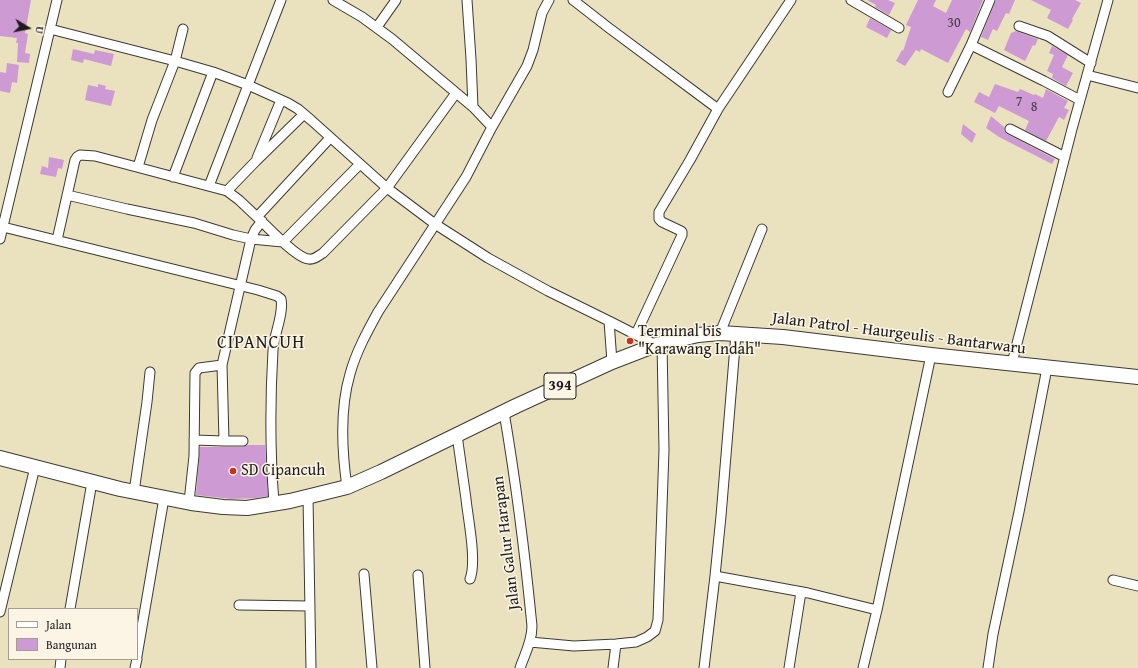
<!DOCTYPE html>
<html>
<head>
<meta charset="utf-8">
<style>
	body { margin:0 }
	#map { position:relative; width:1138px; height:668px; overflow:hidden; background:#eae2bf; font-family:"Gentium Book Plus",serif }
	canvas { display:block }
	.legend { position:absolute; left:8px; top:608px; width:130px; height:52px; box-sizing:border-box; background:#fcf5e5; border:1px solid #a29e95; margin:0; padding:5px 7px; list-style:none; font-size:12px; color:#1c1c1c }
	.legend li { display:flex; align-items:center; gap:8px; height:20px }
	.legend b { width:20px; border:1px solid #a29e95 }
	.north { position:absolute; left:8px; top:8px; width:40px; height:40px; -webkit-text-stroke:3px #fcf5e5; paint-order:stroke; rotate:100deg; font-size:11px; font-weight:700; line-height:16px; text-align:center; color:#1c1c1c }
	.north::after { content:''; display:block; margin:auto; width:14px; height:18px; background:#1c1c1c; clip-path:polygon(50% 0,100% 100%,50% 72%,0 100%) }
</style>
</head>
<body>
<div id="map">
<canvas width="1138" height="668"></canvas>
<ul class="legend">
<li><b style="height:5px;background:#fff"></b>Jalan</li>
<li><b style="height:11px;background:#ce9ad4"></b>Bangunan</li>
</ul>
<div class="north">U</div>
</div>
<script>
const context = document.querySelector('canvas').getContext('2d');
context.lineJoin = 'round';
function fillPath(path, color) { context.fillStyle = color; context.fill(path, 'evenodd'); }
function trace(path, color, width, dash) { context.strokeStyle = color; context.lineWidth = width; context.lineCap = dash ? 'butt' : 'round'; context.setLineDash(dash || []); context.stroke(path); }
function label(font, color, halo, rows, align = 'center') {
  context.font = font + ' "Gentium Book Plus",serif'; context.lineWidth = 3; context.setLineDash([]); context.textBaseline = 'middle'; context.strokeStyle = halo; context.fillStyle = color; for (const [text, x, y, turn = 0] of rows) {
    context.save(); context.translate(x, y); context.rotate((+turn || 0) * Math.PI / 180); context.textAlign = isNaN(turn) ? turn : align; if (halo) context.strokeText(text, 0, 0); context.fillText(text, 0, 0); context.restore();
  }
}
fillPath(new Path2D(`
	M0 0H31L25 33 28 34 25 53 30 54 29 63 17 62 18 43H16L17 38 0 36Z
	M867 0H888L895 3 889 15 875 7 876 5Z
	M918 0H936L933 6 946 13 952 0H983L970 32 966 29 948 63 921 49 920 52 916 50 905 66 896 61 902 50 903 51 911 27 906 25Z
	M996 0H1015L1009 14 1006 13 997 31 993 29 988 40 981 37Z
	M1031 0H1075L1081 3 1072 19 1073 20 1068 29 1047 18 1051 10Z
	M870 18 891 30 887 38 866 27Z
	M1016 31 1038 39 1035 46 1033 45 1025 61 1004 50 1011 33Z
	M1052 46 1068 55 1062 67 1073 73 1066 86 1052 78 1053 74 1047 71 1054 55 1049 53Z
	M73 49 94 54 95 50 114 54 111 66 84 59 83 63 71 60Z
	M7 63 19 65 17 83 12 82 10 93 0 91V72L6 73Z
	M98 84 106 86 105 89 115 91 111 106 85 100 88 85 98 87Z
	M995 84 1018 92 1020 89 1034 95 1035 94 1043 98 1046 89 1068 101 1064 108 1069 110 1064 120 1059 117 1046 141 1025 130 1029 121 999 106 995 113 974 102 979 92 989 97Z
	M991 116 1004 127 1005 132 1007 134 1055 159 1052 164 999 137 986 128Z
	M963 124 976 134 972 143 961 134Z
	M49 157 64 160 62 169 58 168 56 177 40 174 42 166 48 168Z
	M247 445H265L268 496 256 498 232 499 196 495 200 447H243Z`), '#ce9ad4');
const minor = new Path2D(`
	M333 0 362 17 392 39 473 107 492 127
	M467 0 471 59 473 107
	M573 0 609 28 718 109 690 160 659 212V219L662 222 681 231 682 232V235L636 334
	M851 0 899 28
	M990 0 971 45 1044 81 1080 100
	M1019 26 1048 36 1091 63
	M377 27 396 0
	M50 29 175 61 213 72 248 85 288 103 298 109 311 120 387 188 435 224 488 258 548 291 609 321
	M1087 75 1138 88
	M948 92 971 45
	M718 109 791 0
	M1010 129 1065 157
	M257 158 281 100
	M138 167 152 120 175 61 183 29
	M173 177 213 72
	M209 186 281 0
	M227 191 256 161 304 114
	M67 195 127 209 194 223 233 235 251 239 283 242 360 164
	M258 218C268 227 297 259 309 259 314 260 318 256 323 253L387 188 456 93
	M3 227 258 290 277 296 281 299C284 314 274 334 273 350 270 401 270 452 274 503
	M0 239 57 0
	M57 240 75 160 77 157 80 155 95 156 227 191 239 200 257 217 330 138
	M720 333 762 229
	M612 362 609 321 656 345
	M1012 363 1072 129 1108 0
	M504 412C516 483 525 554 532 626 532 641 525 654 520 668
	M457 435C460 456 463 478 466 499 468 519 477 561 470 579
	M194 440 224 441 222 365
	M224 441H243
	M347 487C342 452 340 408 350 374 356 352 367 332 378 312L466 177 492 127 527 66 533 50 542 13 549 0
	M134 492 147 402 150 372
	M308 497 311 668
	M189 502 194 456 195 373 199 368 222 365 251 239 255 230 262 221
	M364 574 372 668
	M418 575 425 668
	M715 576 808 593 877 610
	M1113 580 1138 586
	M239 605 310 606
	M70 609 92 482
	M0 612 35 467
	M530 642 574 646 616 644 636 642 647 637 655 631 658 620 664 450 662 344
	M137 656 164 498
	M60 668 61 659
	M135 668 137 659
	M613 668 616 644
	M704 668 715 576 721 516 736 334
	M789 668 801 592
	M863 668 877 610 931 355
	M988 668 993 634 1019 512 1047 368`);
const primary = new Path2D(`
	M0 458 120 489 191 503 223 507 247 508 290 501 347 487 381 472 516 406 612 362 656 345 698 335 720 333 783 337 931 355 1138 377`);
trace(minor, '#3b3a34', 11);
trace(primary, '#3b3a34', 16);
trace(minor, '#fff', 9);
trace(primary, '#fff', 14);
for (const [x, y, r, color] of [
	[630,341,4,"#c8321e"],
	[233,471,4,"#c8321e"]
]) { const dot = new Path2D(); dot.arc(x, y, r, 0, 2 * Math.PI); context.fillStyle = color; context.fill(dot); trace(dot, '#fcf5e5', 1.5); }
label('14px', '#483c4a', null, [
	["30",954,23],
	["7",1019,102],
	["8",1034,107]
]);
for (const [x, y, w] of [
	[560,386,32]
]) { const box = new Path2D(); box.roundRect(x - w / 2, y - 13, w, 26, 3); context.fillStyle = '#fcf5e5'; context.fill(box); trace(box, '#1c1c1c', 1); }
label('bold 15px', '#1c1c1c', null, [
	["394",560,386]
]);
label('16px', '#1c1c1c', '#fcf5e5', [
	["Terminal bis",638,332],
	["\"Karawang Indah\"",638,350],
	["SD Cipancuh",241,471]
], 'left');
label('16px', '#1c1c1c', '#fcf5e5', [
	["Jalan Patrol - Haurgeulis - Bantarwaru",899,334,7],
	["Jalan Galur Harapan",507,543,-97]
]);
context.letterSpacing = '1px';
label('18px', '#1c1c1c', '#fcf5e5', [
	["CIPANCUH",261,343]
]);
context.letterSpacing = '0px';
</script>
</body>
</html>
